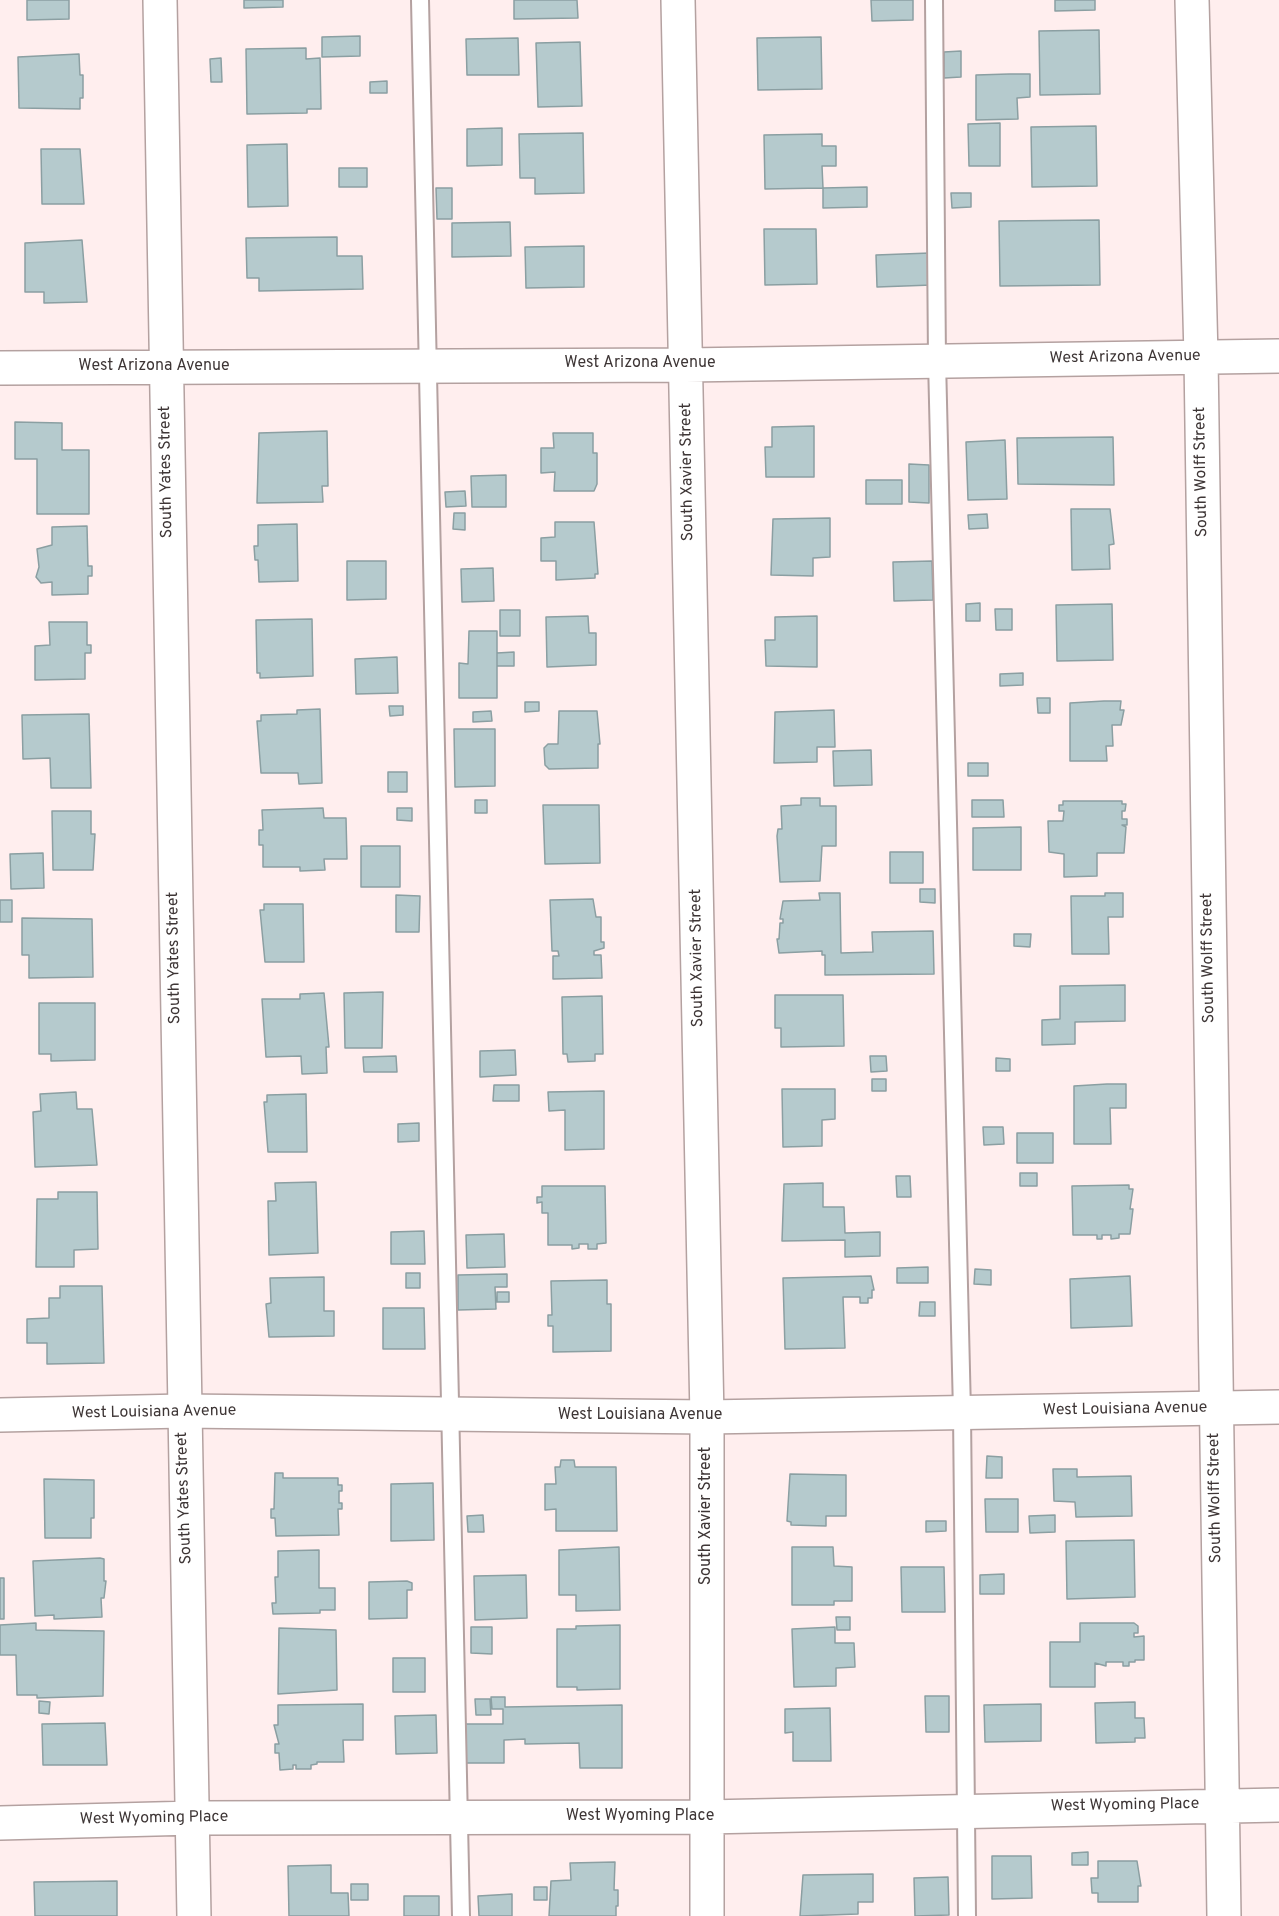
<!DOCTYPE html>
<html>
<head>
<meta charset="utf-8">
<style>
	body { margin:0 }
	canvas { display:block; background:#fee }
</style>
</head>
<body>
<canvas width="1279" height="1916"></canvas>
<script>
const context = document.querySelector('canvas').getContext('2d');
context.lineJoin = 'round';
function fillPath(path, color) { context.fillStyle = color; context.fill(path, 'evenodd'); }
function trace(path, color, width, dash) { context.strokeStyle = color; context.lineWidth = width; context.lineCap = dash ? 'butt' : 'round'; context.setLineDash(dash || []); context.stroke(path); }
function label(font, color, halo, rows, align = 'center') {
  context.font = font + ' Overpass,sans-serif'; context.lineWidth = 5; context.setLineDash([]); context.textBaseline = 'middle'; context.strokeStyle = halo; context.fillStyle = color; for (const [text, x, y, turn = 0] of rows) {
    context.save(); context.translate(x, y); context.rotate((+turn || 0) * Math.PI / 180); context.textAlign = isNaN(turn) ? turn : align; if (halo) context.strokeText(text, 0, 0); context.fillText(text, 0, 0); context.restore();
  }
}
const building = new Path2D(`
	M27 0H69V19L27 20Z
	M244 0H283V7L244 8Z
	M514 0H577L578 18 514 19Z
	M871 0H913V20L872 21Z
	M1055 0H1095V10L1055 11Z
	M1099 30 1100 94 1040 95 1039 31Z
	M360 36V56L322 57V37Z
	M821 37 822 89 758 90 757 38Z
	M518 38 519 75H467L466 39Z
	M580 42 582 106 538 107 536 43Z
	M306 48V59L320 58 321 109H307V113L247 114 246 49Z
	M961 51V77L944 78V52Z
	M79 54 80 75H83V98H80V109L19 108 18 57Z
	M221 58 222 82H211L210 59Z
	M1009 74H1030V97L1017 98 1018 119 976 120V75Z
	M387 81V93H370V82Z
	M1000 123V166H969L968 124Z
	M1096 126 1097 186 1032 187 1031 127Z
	M502 128V165L467 166V129Z
	M583 133 584 193 535 194V178H520L519 134Z
	M822 134V146H836V166H822L823 188 765 189 764 135Z
	M287 144 288 206 248 207 247 145Z
	M41 149H80L84 204H42Z
	M339 168H367V187H339Z
	M867 187V207L823 208V188Z
	M436 188H452V219H437Z
	M951 193H971V207L952 208Z
	M1099 220 1100 285 1000 286 999 221Z
	M510 222 511 256 452 257V223Z
	M764 229H816L817 284 765 285Z
	M337 237V256H362L363 289 259 291V278H247L246 238Z
	M82 240 87 302 44 303V292H25V243Z
	M584 246V287L526 288 525 247Z
	M930 253 932 285 877 287 876 255Z
	M15 422 62 423V450H89V514H37V459H15Z
	M814 426V477H766L765 447H772V427Z
	M327 431 328 486H322L323 502 257 503 259 433Z
	M553 433H593V453H597V484L594 491H554L555 472 541 473V448H554Z
	M1113 437 1114 485 1018 484 1017 438Z
	M1005 440 1007 499 968 500 966 442Z
	M909 464 929 465V503L909 502Z
	M506 475V507H472L471 476Z
	M866 480H902V504H866Z
	M465 491 466 506 446 507 445 492Z
	M1071 509H1110L1114 544 1109 545 1110 569 1072 570Z
	M454 513H465V530L453 529Z
	M987 514 988 528 969 529 968 515Z
	M830 518V557L813 558V576L771 575 773 519Z
	M555 522H594L598 574H595V578L556 580V561H541V538L555 537Z
	M297 524 298 581 259 582 258 560H255L254 546H258V525Z
	M87 526 88 566H92V576H88V594L52 595V582L41 583 36 577 39 567 37 549 52 545V527Z
	M347 561H386V599L347 600Z
	M932 561 933 600 894 601 893 562Z
	M493 568 494 601 462 602 461 569Z
	M980 603V621H966V604Z
	M1112 604 1113 660 1057 661 1056 605Z
	M995 609H1012V630H996Z
	M500 610H520V636H500Z
	M588 616 589 633H596V665L547 667 546 617Z
	M817 616V667L766 666 765 640H775V617Z
	M312 619 313 676 260 678V673H257L256 620Z
	M49 622H87V645H91V653H85V679L35 680V646L50 645Z
	M469 631H497V698H459V663L468 664Z
	M514 652V666H497V653Z
	M397 657 398 693 356 694 355 659Z
	M1023 673V685L1000 686V674Z
	M1037 698H1050V713H1038Z
	M1104 701H1121L1120 710H1124L1121 725H1112L1113 746H1106L1107 761H1070V703Z
	M525 702H539V711L525 712Z
	M389 706H403V715L390 716Z
	M320 709 322 783 299 784 298 773H261L257 721H261V715L297 714V710Z
	M834 710 835 747H817V762L774 763 775 712Z
	M491 711 492 721 473 722V712Z
	M559 711H597L600 744H598V768L549 769 545 765 544 748 548 744H558Z
	M89 714 91 788H51L50 758 23 759 22 715Z
	M454 729H495V786L455 787Z
	M871 750 872 785 834 786 833 751Z
	M968 763H988V776H968Z
	M388 772H407V792H388Z
	M801 798H820V806H836V846H822L820 881 780 882 777 836 778 829H782L781 806 801 805Z
	M475 800H487V813H475Z
	M972 800H1003L1004 817H972Z
	M1063 801H1122V804H1126L1125 811H1122V819H1127V825H1122L1126 827 1124 853H1097V876L1064 877V854L1049 852 1048 821H1063L1064 811H1059V805H1063Z
	M543 805H599L600 863 545 864Z
	M323 808 324 818H346L347 859H324L325 870 300 871V867H263V845H259V830H263L262 810Z
	M397 808H412V821L397 820Z
	M52 811H91V834H95L93 870H53Z
	M1021 827V870H973V828Z
	M361 846H400V887H361Z
	M890 852H923V883H890Z
	M43 853 44 888 11 889 10 854Z
	M920 889H935V903L920 902Z
	M819 893H840L841 953 873 952 872 932 933 931 934 974 825 975V955H822V951L779 953 777 939H779L780 923H783V919H780L783 901 820 900Z
	M1105 893H1123V917H1108L1109 954H1072L1071 896H1105Z
	M396 895 420 896 419 932H396Z
	M593 899 596 917H601V942H604V948L594 951V955H601L602 978 553 979V956H559L558 951H552L550 900Z
	M0 900H12V922H0Z
	M264 904H303L304 962H265L260 910H264Z
	M22 918 92 919 93 977 29 978V955H22Z
	M1014 934H1031L1030 947 1014 946Z
	M1125 985V1021L1075 1022V1044L1042 1045V1020L1060 1019V986Z
	M383 992 382 1048H345L344 993Z
	M324 993 329 1047H326L327 1073 302 1074 301 1056 266 1057 262 999H300V994Z
	M775 995H843L844 1046 781 1047V1028H775Z
	M602 996 603 1054H595V1061L568 1062 567 1054H563L562 997Z
	M39 1003H95V1060L51 1061V1054H39Z
	M515 1050 516 1075 480 1077V1051Z
	M396 1056 397 1072H364L363 1057Z
	M870 1056H886L887 1071 871 1072Z
	M996 1058 1010 1059V1071H996Z
	M872 1079H886V1091H872Z
	M1107 1084H1126V1108H1110L1111 1144H1074V1086Z
	M494 1085H519V1101H493Z
	M782 1089H835V1119L822 1120V1146L783 1147Z
	M604 1091V1149L565 1150V1110L549 1111 548 1092Z
	M76 1092 77 1109H92L97 1165 35 1167 33 1112 41 1111 40 1094Z
	M306 1094 307 1152H268L264 1102H267V1095Z
	M419 1123V1141L398 1142V1124Z
	M983 1127H1003L1004 1144 984 1145Z
	M1017 1133H1053V1163H1017Z
	M1020 1173H1037V1186H1020Z
	M896 1176H910L911 1197H897Z
	M316 1182 318 1253 269 1255 268 1201H276L275 1183Z
	M823 1183V1207H844L845 1233 880 1232V1256L845 1257V1240L782 1241 784 1184Z
	M1129 1185V1189H1133L1130 1209H1133L1130 1234H1119V1238L1111 1239V1235H1102V1239H1097V1235H1073L1072 1186Z
	M542 1186H605L606 1243 597 1244V1249H588V1244H579V1248L572 1249V1245H548V1213H542V1202L537 1203V1197H542Z
	M58 1192H97L98 1249 74 1250V1267H36L37 1199H58Z
	M424 1231 425 1264H391V1232Z
	M504 1234 505 1267 467 1268 466 1235Z
	M928 1267V1283H897V1268Z
	M975 1269 991 1270V1285L974 1284Z
	M406 1273H420V1288H406Z
	M507 1274V1287H495L496 1309 458 1310V1275Z
	M871 1276 874 1290H872V1298H868V1303H860V1297H843L845 1348 785 1349 783 1278Z
	M1130 1276 1132 1326 1071 1328 1070 1279Z
	M324 1277V1311H334V1336L269 1337 266 1304 271 1303 270 1278Z
	M607 1280V1304H611V1351L553 1352V1326H548V1315H552L551 1281Z
	M60 1286H102L104 1363 47 1364V1343H27V1319L49 1318V1298H60Z
	M497 1292H509V1302H497Z
	M920 1302H935V1316H919Z
	M383 1308H424L425 1349H383Z
	M987 1456 1002 1457V1478H986Z
	M561 1460H574L575 1467H616L617 1531H556V1509L545 1510V1484H556L555 1467H560Z
	M1053 1469H1077V1477L1131 1476 1132 1516 1076 1517 1075 1502 1054 1501Z
	M275 1473H283V1478H338V1485H342V1491H339V1503H342V1509H338L339 1535 276 1536 275 1518H271V1509H274Z
	M790 1474 846 1475V1516H826V1526L791 1525V1522L787 1521Z
	M44 1479 94 1480V1518H91V1538H45Z
	M433 1483 434 1540 391 1541V1484Z
	M985 1499H1018V1532H986Z
	M483 1515 484 1532H468L467 1516Z
	M1055 1515V1532L1030 1533 1029 1516Z
	M926 1521H946V1531L926 1532Z
	M1134 1540 1135 1597 1067 1599 1066 1541Z
	M619 1547 620 1610 576 1611V1595H559V1550Z
	M792 1547H833L834 1566 852 1567V1601H834V1605H792Z
	M319 1550V1588H335V1610H320V1613L273 1614 272 1603H276L275 1577H278V1551Z
	M100 1558 104 1559V1581H106L104 1598H101L102 1617 54 1619V1615L35 1616 33 1561Z
	M901 1567H944L945 1612H902Z
	M1004 1574V1594H980V1575Z
	M526 1575 527 1618 475 1620 474 1576Z
	M0 1578H4V1619H0Z
	M407 1581 412 1583V1590H407V1618L369 1619V1582Z
	M836 1617H850V1630H837Z
	M36 1623V1630L104 1631 103 1696 37 1698V1695H17L16 1655H0V1625Z
	M1080 1623H1134L1138 1626V1633H1134V1637L1144 1636V1660H1135V1662H1129V1666H1123V1662H1106V1666L1095 1663V1687H1050V1642H1080Z
	M620 1625V1689L577 1690V1687H557V1629H576V1626Z
	M471 1627H492V1654L471 1653Z
	M835 1627V1643H854L855 1667 836 1668V1686L794 1687 792 1629Z
	M279 1628 336 1630 337 1690 278 1694Z
	M393 1658H425V1692H393Z
	M925 1696H949V1732H926Z
	M491 1697H505V1707L622 1705V1768H580L579 1743 525 1744V1739L504 1740V1763H463V1724H503V1709H492Z
	M475 1699H490L491 1715H476Z
	M39 1701 50 1702 49 1714 39 1713Z
	M1135 1702V1718H1144L1145 1738H1135V1742L1096 1743 1095 1703Z
	M363 1704V1740H343L344 1762H317V1764L311 1765V1769H296V1765H293V1769L280 1770 279 1753H275V1744H279L274 1725H278V1705Z
	M1041 1704V1741L985 1742 984 1705Z
	M830 1708 831 1761H793V1732L785 1733V1709Z
	M436 1715 437 1753 396 1754 395 1716Z
	M105 1723 107 1765H43L42 1724Z
	M1088 1852V1865H1072V1853Z
	M992 1856H1031L1032 1898 992 1899Z
	M1098 1861H1137L1141 1886H1138V1902H1098V1893H1092L1091 1878H1098Z
	M615 1862 614 1890H618V1906H616V1916H549L551 1881 571 1880 570 1863Z
	M331 1865V1893H348L349 1916H289L288 1866Z
	M873 1874V1902H858V1914L800 1916 803 1875Z
	M948 1877 949 1915 915 1916 914 1878Z
	M117 1881V1916H35L34 1882Z
	M351 1884H368V1900H351Z
	M534 1887H547V1900H534Z
	M512 1894V1916H479L478 1896Z
	M404 1896H439V1916H404Z`);
fillPath(building, '#b5cacd');
trace(building, '#8b9fa2', 1.5);
const service = new Path2D(`
	M420 0 461 1916
	M934 0 937 360 962 1412 967 1916`);
const minor = new Path2D(`
	M160 0 194 1916
	M678 0 707 1417V1916
	M1192 0 1201 357 1224 1916
	M0 368 686 365 1279 356
	M0 1823 194 1818 706 1817 1279 1805`);
const tertiary = new Path2D(`
	M0 1415 183 1411 707 1417 1279 1407`);
trace(service, '#b4a1a0', 20);
trace(minor, '#b4a1a0', 36);
trace(tertiary, '#b4a1a0', 36);
trace(service, '#fff', 16);
trace(minor, '#fff', 33);
trace(tertiary, '#fff', 33);
label('16px', '#3e3636', '#fff', [
	["West Arizona Avenue",1125,358,-1],
	["West Arizona Avenue",640,364],
	["West Arizona Avenue",154,367],
	["South Yates Street",167,472,-91],
	["South Xavier Street",688,472,-91],
	["South Wolff Street",1202,472,-91],
	["South Yates Street",175,958,-91],
	["South Xavier Street",698,958,-91],
	["South Wolff Street",1209,958,-91],
	["West Louisiana Avenue",1125,1410,-1],
	["West Louisiana Avenue",154,1413,-1],
	["West Louisiana Avenue",640,1416],
	["South Yates Street",185,1498,-92],
	["South Wolff Street",1216,1498,-91],
	["South Xavier Street",707,1516,-90],
	["West Wyoming Place",1125,1806,-1],
	["West Wyoming Place",640,1817],
	["West Wyoming Place",154,1819,-1]
]);
</script>
</body>
</html>
